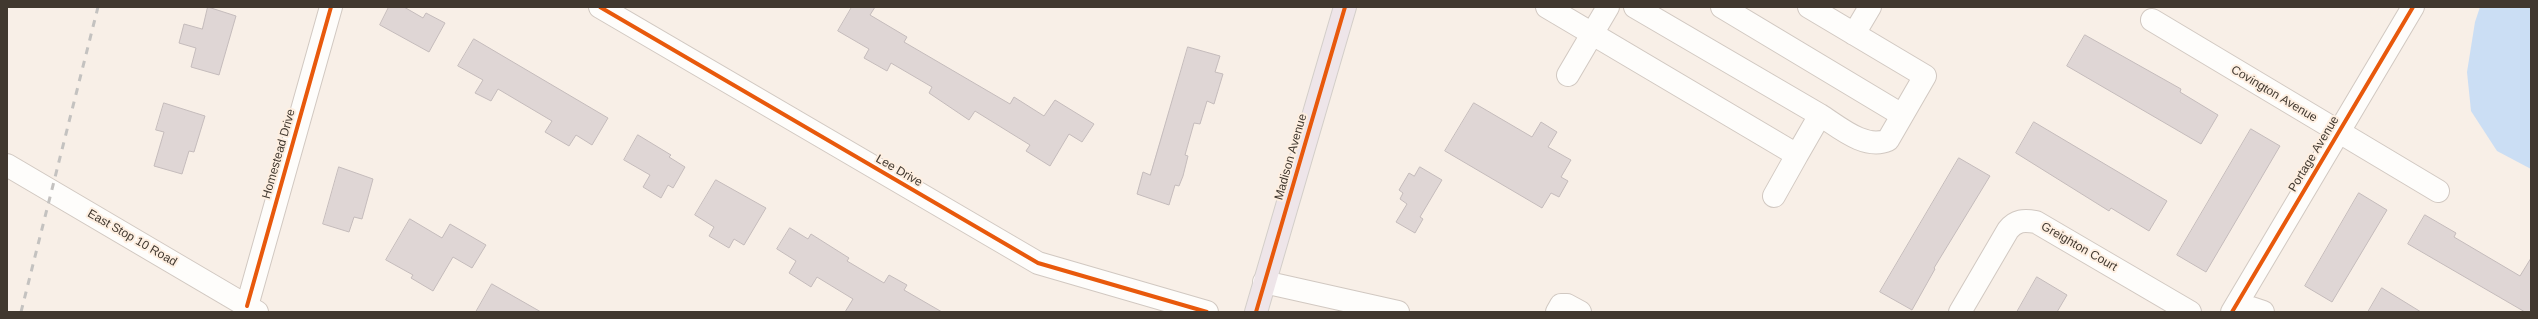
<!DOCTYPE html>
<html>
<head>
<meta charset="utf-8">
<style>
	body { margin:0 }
	#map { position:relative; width:2538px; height:319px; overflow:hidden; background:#f8efe7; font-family:Arial,sans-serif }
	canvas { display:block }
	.frame { position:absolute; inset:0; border:8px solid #41382f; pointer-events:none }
</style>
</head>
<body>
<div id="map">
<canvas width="2538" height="319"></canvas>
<div class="frame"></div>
</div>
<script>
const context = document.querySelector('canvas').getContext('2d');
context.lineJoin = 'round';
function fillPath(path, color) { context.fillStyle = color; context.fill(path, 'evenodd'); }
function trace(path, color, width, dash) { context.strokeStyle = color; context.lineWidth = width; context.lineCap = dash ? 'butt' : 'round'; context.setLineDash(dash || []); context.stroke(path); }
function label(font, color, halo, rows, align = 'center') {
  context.font = font + ' Arial,sans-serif'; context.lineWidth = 4; context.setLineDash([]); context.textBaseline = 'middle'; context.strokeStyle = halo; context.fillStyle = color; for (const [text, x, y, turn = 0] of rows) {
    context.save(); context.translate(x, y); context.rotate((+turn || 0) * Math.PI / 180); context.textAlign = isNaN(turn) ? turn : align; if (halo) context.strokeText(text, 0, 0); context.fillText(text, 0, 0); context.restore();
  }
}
fillPath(new Path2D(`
	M2480 7H2531V169L2497 151 2471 111 2467 72 2475 22Z`), '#cbdef4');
const building = new Path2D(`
	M208 7 236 16 219 75 191 67 196 48 179 43 184 24 202 29Z
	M389 7H404L423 18 426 13 445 23 429 52 380 25Z
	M852 7H875L870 15 907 37 904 42 1010 104 1014 97 1044 116 1055 100 1094 124 1082 142 1069 134 1050 166 1026 151 1030 145 975 111 969 120 929 93 932 87 891 63 887 71 864 58 869 49 838 31Z
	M2085 35 2181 89 2180 92 2218 115 2201 144 2067 66Z
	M474 39 608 118 592 145 576 135 569 146 545 132 552 121 498 89 491 101 475 93 483 80 458 66Z
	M1188 47 1220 56 1215 72 1223 74 1214 104 1207 101 1200 124 1194 123 1185 155 1188 156 1183 176 1179 186 1175 185 1169 205 1137 194 1143 172 1150 175Z
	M164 103 205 116 194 152 189 151 182 174 154 166 164 132 156 130Z
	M1474 103 1532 137 1541 122 1557 132 1548 147 1571 160 1561 177 1568 181 1559 197 1551 193 1542 208 1445 151Z
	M2034 122 2167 201 2149 231 2111 208 2109 211 2016 153Z
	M2251 129 2280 146 2206 272 2177 255Z
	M638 135 671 155 669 157 685 167 673 188 668 185 661 198 643 187 650 175 624 160Z
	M1959 158 1990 176 1934 268 1935 269 1912 310 1880 292Z
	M339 167 373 179 362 219 354 217 349 232 323 224Z
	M1420 167 1442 180 1420 217 1423 219 1415 233 1396 222 1407 204 1400 199 1403 193 1399 190 1409 173 1414 176Z
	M716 180 766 208 744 245 734 239 729 248 709 236 714 227 695 215Z
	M2359 193 2387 210 2332 302 2305 286Z
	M2425 215 2456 233 2454 237 2520 276 2531 258V312H2525L2408 244Z
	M410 219 442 238 450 224 486 245 472 268 453 257 433 291 411 278 413 275 386 260Z
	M790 228 808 239 811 234 849 258 847 261 884 283 889 275 907 285 904 290 942 312H845L853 299 817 277 811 287 789 273 796 261 777 249Z
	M2037 277 2067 295 2057 312H2017Z
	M492 284 541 312H476Z
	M2382 288 2421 312H2368Z`);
fillPath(building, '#dfd6d5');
trace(building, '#c4bbbb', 1);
const minor = new Path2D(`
	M600 7 1038 263 1207 312
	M1547 7 1797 155 1820 115C1839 127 1865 150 1888 140L1925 76 1809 7
	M1635 7 1820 115
	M1722 7 1902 115
	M2152 20 2438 191
	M1854 34 1870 7
	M1568 75 1608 7
	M7 165 257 312
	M1774 196 1797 155
	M1264 282 1398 312
	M247 306 331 7
	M1557 312 1561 305H1567L1580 312
	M1960 312 2008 230C2016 220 2024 220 2036 222L2190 312
	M2232 312 2413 7
	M2238 312 2251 308 2263 312`);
const major = new Path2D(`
	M1256 312 1345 7`);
trace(minor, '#d1c8c1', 24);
trace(major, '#d3cec9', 24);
trace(minor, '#fefdfb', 22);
trace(major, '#eee5e9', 22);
trace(new Path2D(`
	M21 312 98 7`), '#c4c2c0', 3, [7, 7]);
trace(new Path2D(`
	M600 7 1038 263 1207 312
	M247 306 331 7
	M1256 312 1345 7
	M2232 312 2413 7`), '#e8590c', 4);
label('12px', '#41382f', '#feefe1', [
	["Covington Avenue",2274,94,31],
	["Homestead Drive",279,154,-74],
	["Portage Avenue",2314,154,-59],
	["Madison Avenue",1291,157,-74],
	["Lee Drive",899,171,30],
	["East Stop 10 Road",132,238,30],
	["Greighton Court",2079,247,30]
]);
</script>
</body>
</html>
